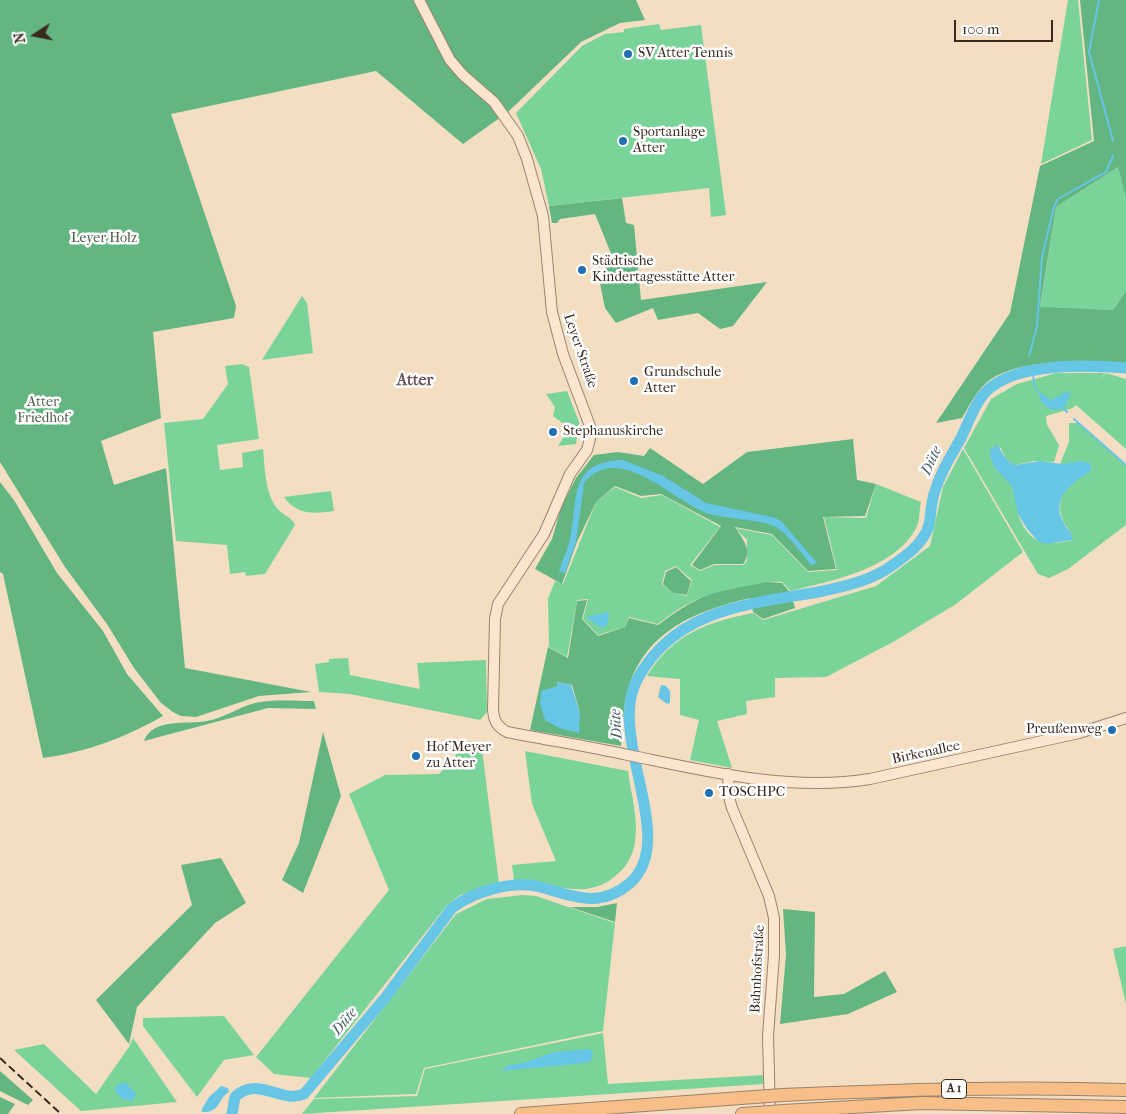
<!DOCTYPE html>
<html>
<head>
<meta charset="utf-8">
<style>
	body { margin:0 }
	#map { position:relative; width:1126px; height:1114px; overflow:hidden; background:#f3dec2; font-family:"IM FELL French Canon",serif }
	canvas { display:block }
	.north { position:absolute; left:10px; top:10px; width:50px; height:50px; -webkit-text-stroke:4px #fff; paint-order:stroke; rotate:259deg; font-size:14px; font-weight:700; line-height:20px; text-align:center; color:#3b2a1e }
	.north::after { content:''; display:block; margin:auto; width:18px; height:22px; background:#3b2a1e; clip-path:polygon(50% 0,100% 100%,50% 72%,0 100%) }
	.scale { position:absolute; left:954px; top:20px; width:99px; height:22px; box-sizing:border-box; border:2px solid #3b2a1e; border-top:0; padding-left:6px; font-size:15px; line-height:18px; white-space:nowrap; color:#3b2a1e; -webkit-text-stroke:4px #fff; paint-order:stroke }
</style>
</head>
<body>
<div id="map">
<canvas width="1126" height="1114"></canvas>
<div class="north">N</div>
<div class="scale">100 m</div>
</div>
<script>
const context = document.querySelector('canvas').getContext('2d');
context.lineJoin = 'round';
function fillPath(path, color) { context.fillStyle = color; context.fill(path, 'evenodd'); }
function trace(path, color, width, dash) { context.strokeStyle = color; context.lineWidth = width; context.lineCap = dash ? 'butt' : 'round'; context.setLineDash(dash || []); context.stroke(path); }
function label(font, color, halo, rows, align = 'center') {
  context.font = font + ' "IM FELL French Canon",serif'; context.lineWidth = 5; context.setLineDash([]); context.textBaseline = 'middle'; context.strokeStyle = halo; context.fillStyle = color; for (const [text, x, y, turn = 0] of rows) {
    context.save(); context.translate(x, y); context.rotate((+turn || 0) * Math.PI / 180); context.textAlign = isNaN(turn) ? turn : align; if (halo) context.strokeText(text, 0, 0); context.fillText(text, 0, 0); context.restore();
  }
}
fillPath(new Path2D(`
	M1068 0H1078L1092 140 1041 164Z
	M659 24 661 30 701 25 726 215 711 217 709 188 549 206 541 169 516 113 582 46 605 34 624 32V29Z
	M1118 167 1126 199V291L1113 310 1040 308 1056 207Z
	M302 296 307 303 313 353 262 360Z
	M242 364 249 367 259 439 217 445 220 470 243 467 242 453 263 449C265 468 265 491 276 507 281 514 293 518 295 525L265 574 246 576 245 572 230 574 227 545 176 541 164 423 203 419 228 384 225 366Z
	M1056 373H1105L1100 379 1106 373 1126 379V449L1076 405 1073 408 1046 416 1047 425 1059 445 1054 462 1034 461 1015 465 1007 460 1000 447 994 467C1000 473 1008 478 1012 486 1016 495 1016 504 1018 513 1027 543 1045 547 1072 540 1073 532 1067 529 1064 523 1052 494 1070 484 1091 471L1082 461 1073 464H1060L1069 442V423H1078L1126 465V525L1068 569 1049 578 1038 574 964 448 991 399 1017 384Z
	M567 391 579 422 576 444 558 446 569 428 553 416 555 407 546 394Z
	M963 449 1023 552 956 604 893 642 826 677 775 678V697L746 701 747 714 717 721 732 768 690 760 699 720 680 715V679L647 676C673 634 707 622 753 613L763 620 876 586 930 546 943 487Z
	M876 484 921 502C919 510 920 521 916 528 895 569 830 581 791 591L782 582C764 581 759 585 743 588 704 594 689 600 658 624L629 617 625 627 598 635 583 619 588 599 577 600 567 657 549 647 548 599 555 581 563 584 596 502 615 487 641 498 662 495 720 527 690 565 700 571 714 565H743L747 561V540L735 528 772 535 808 572 837 570 824 517 866 518ZM676 566 692 580 687 596 673 593 662 584 665 571Z
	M331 491 334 511C313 514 297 515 284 497Z
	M348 658 350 675 420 689 417 663 486 660 487 712 480 720 350 694 319 692 315 664 329 662V659Z
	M468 741 481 742 499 883 460 895 447 905 311 1078 274 1074 256 1057 389 890 349 794 385 775 439 774Z
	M525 751 628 771C633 807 649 852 614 877 606 884 597 887 586 889 563 891 538 880 514 881L512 865 556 861 532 804Z
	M522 895 536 896 615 923 603 1031 424 1068 416 1094 314 1098 456 914 487 899Z
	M1126 946V1004L1113 949Z
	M224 1016 254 1055 224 1060 197 1097 143 1026V1018Z
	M603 1033 608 1084 764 1075V1084L302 1114 314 1099 417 1096 425 1069Z
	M133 1038 177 1102 81 1111 14 1050 44 1044 96 1094 129 1047Z`), '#7ad49a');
fillPath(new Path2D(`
	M0 0H636L645 20 620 23 581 42 508 112 463 144 376 71 171 114 236 306 234 318 153 332 161 418 101 441 114 485 166 468 185 668 311 692 259 696 196 717 181 716 173 712 161 703 134 668 107 624 65 567 0 462Z
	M1080 0H1126V199L1118 167 1056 207 1040 307 1113 310 1126 291V363C1083 363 1035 357 996 376 980 384 971 403 962 418L936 423 1010 313 1040 166 1094 141Z
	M622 198 626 223 634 225 641 300 767 282 733 326 720 329 698 313 658 320 653 308 616 323 605 308 600 283 612 256 595 214 560 219 557 223H552L549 206Z
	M853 439 857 480 876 484 865 516 823 517 836 569 808 571 772 534 735 527C741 537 754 550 743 564H714L700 570 692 565 721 526 661 494 641 496 615 486 596 502 577 542 562 584 535 569 552 539 561 508 576 478 594 455 618 452 644 456 650 448 703 484 747 452Z
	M0 482 14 500 57 573 103 631 127 674 163 716C124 738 87 752 43 758L3 574 0 572Z
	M676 567 691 581 687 595 673 593 663 584 666 572Z
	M766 582 782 583 790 592 795 608 763 619 753 612 750 598C696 611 646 630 628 689 622 707 624 727 621 746L530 730 548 647 568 658 577 601 587 600 582 619 598 636 625 627 629 618 658 625C678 610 698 596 723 591 738 587 751 586 766 582ZM557 682 572 685 580 713 558 686Z
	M314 701 316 709 268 708 144 741C153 717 188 725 207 721 224 718 239 707 255 703 273 699 295 701 314 701Z
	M323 732 341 796 303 893 282 880 299 843Z
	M221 858 246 903 215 923 137 1007 129 1044 96 1000 192 905 181 865Z
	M617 903 615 922 570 907H597Z
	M783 909 815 912 814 997 844 994 885 971 897 992 848 1014 780 1024 786 955Z
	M0 1071 33 1100 28 1105 0 1091Z
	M0 1097 15 1104 8 1114H0Z`), '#63b682');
fillPath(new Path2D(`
	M1038 391 1051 400 1066 392 1071 393 1064 409 1051 410 1041 402Z
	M997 445 1007 460 1015 465 1040 461 1062 464 1082 461 1091 464V471C1071 484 1048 498 1066 527 1070 532 1074 535 1072 540L1046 544 1038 541 1027 529 1018 514 1012 486 994 467 990 455V450Z
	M623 460 663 476 706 503 776 518 782 522 817 563 811 565C801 553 788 533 774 526 758 519 724 519 706 513 671 499 618 441 584 483L576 542 565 573 559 571C563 559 569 547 571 534 578 495 570 462 623 460Z
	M609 612 608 623 605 627H600L586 617Z
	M557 682 571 685 580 713 579 733 559 728 545 720 540 704 541 691 558 686Z
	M661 685 666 686 670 691V703L667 704 658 697Z
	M590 1049 593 1054 591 1061 586 1063 501 1071 509 1065 524 1063 554 1052Z
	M125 1082 136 1094 133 1101 121 1098 115 1091 117 1085Z
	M221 1086 228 1088 229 1092C217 1099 221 1113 202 1112V1109L209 1097Z`), '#67c5e5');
trace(new Path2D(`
	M1099 0 1089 52 1113 141
	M1029 356 1037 327 1042 257 1054 207 1058 199 1106 172 1113 156
	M1033 371 1034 386 1038 391
	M1023 373 1026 366
	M1064 409 1067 412
	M1074 419 1126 465`), '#67c5e5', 2);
trace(new Path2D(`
	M232 1114 235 1097C258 1075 280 1104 304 1094L385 998 452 908C473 892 510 881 536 886 570 894 597 911 630 883 680 838 605 736 638 678 676 609 749 604 818 592 842 587 866 582 887 569 903 558 924 544 929 525 931 514 931 504 934 494 940 473 951 456 961 438 969 422 976 399 990 388 1021 362 1088 365 1126 368`), '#67c5e5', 11);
const secondary = new Path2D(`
	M419 0 450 60 463 75 494 102 518 136 527 159 543 216 552 312 563 354 590 426 591 435 587 450 570 474 544 534 498 604 495 619 493 710C494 722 498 727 507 732 547 740 588 746 628 755 706 771 789 792 870 779L1079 733 1126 718
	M728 774 729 797 732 808 769 896 774 918V955L768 1036 770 1114`);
const highway = new Path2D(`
	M782 1095C897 1090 1011 1086 1126 1090
	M783 1111 922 1103 1126 1107
	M521 1114 755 1097
	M742 1114 757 1113`);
trace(secondary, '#978470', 12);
trace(highway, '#978470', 14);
trace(secondary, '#fce5cf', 10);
trace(highway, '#f7be87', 12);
trace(new Path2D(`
	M0 1058 61 1114`), '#3b2a1e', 2, [8, 4]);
const highwayBridge = new Path2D(`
	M755 1097 782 1095
	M757 1113 783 1111`);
trace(highwayBridge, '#978470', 14, []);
trace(highwayBridge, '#f7be87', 12);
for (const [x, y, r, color] of [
	[628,54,5,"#1f6fb2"],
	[623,141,5,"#1f6fb2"],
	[582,270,5,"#1f6fb2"],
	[634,381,5,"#1f6fb2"],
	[553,432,5,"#1f6fb2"],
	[1112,730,5,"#1f6fb2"],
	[416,756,5,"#1f6fb2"],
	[709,793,5,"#1f6fb2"]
]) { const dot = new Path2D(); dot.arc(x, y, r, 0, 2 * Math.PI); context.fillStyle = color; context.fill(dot); trace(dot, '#fff', 2); }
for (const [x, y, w] of [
	[954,1089,25]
]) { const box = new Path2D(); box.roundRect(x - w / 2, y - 9.5, w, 19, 4); context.fillStyle = '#fff'; context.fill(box); trace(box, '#3b2a1e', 1); }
label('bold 12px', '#3b2a1e', null, [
	["A 1",954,1089]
]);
label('14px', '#3b2a1e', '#fff', [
	["SV Atter Tennis",638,54],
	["Sportanlage",633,133],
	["Atter",633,149],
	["Städtische",592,262],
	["Kindertagesstätte Atter",592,278],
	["Grundschule",644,373],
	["Atter",644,389],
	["Stephanuskirche",563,432],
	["Preußenweg",1102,730,"right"],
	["Hof Meyer",426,748],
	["zu Atter",426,764],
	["TOSCHPC",719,793]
], 'left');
label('14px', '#4e5d43', '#fff', [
	["Leyer Holz",104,239],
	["Atter",43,403],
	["Friedhof",43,419]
]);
label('14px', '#3b2a1e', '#fff', [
	["Leyer Straße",580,351,71],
	["Birkenallee",926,753,-12],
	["Bahnhofstraße",758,969,-87]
]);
label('italic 15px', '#4a6064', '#fff', [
	["Düte",932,461,-66],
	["Düte",617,724,-93],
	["Düte",345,1022,-50]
]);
label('bold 16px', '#6b575c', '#fff', [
	["Atter",415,381]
]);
</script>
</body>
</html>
